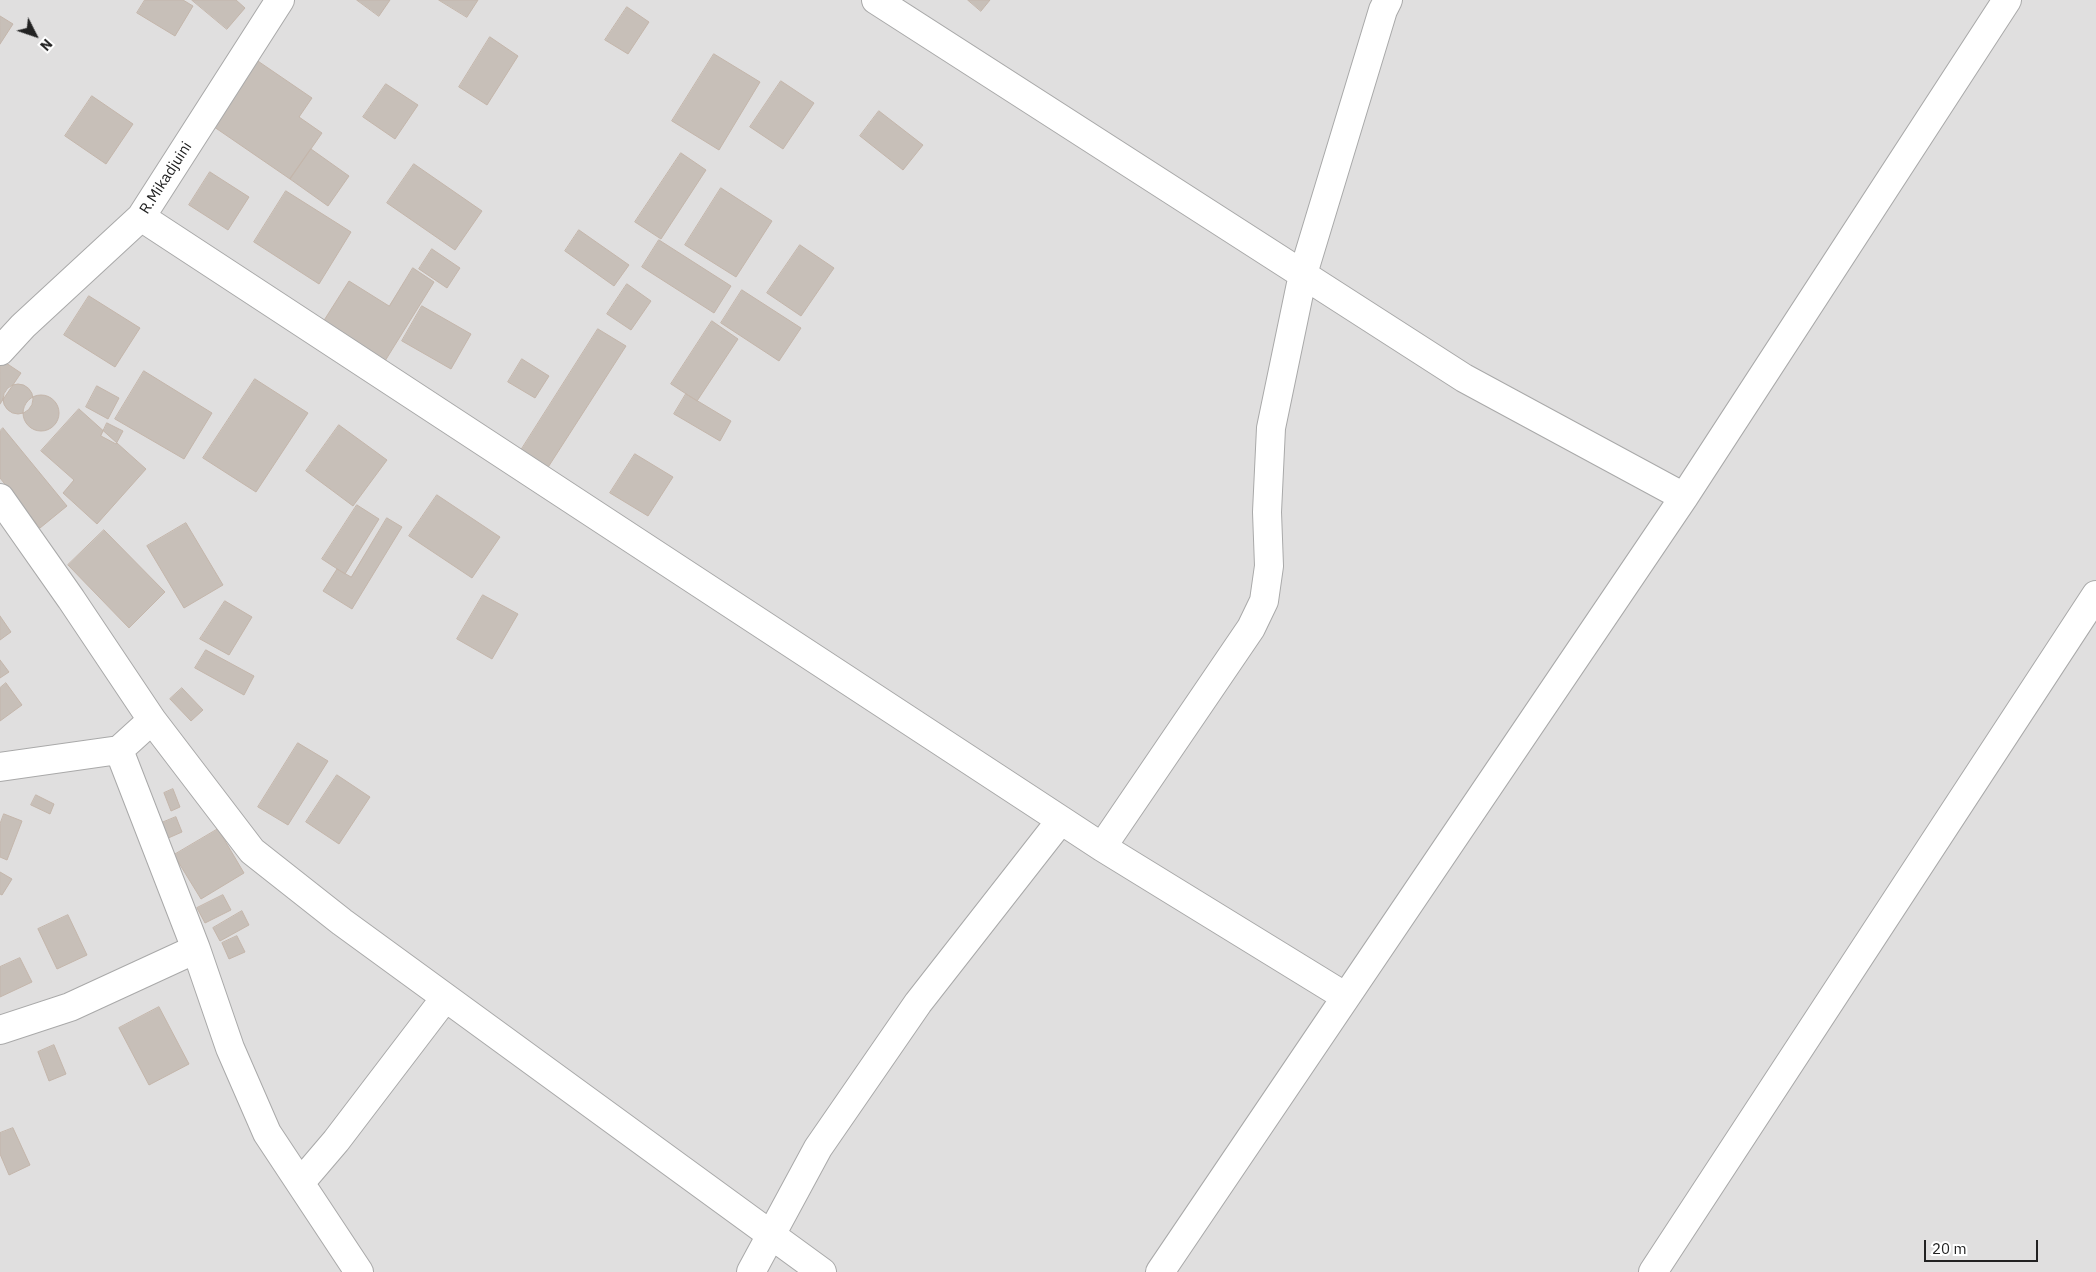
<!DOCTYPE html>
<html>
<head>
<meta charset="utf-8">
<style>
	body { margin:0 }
	#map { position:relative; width:2096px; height:1272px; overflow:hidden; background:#f2efe9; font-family:"IBM Plex Sans",sans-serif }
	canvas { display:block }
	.north { position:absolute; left:10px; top:10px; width:50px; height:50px; -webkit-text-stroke:4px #fff; paint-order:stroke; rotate:131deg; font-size:14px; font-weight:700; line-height:20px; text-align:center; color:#222 }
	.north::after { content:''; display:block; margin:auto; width:18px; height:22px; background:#222; clip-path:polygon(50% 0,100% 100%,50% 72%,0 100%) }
	.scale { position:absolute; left:1924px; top:1240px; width:114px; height:22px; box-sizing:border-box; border:2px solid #222; border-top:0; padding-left:6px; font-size:15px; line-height:18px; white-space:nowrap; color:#222; -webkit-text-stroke:4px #fff; paint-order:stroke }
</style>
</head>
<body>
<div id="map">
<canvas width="2096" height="1272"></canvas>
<div class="north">N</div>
<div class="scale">20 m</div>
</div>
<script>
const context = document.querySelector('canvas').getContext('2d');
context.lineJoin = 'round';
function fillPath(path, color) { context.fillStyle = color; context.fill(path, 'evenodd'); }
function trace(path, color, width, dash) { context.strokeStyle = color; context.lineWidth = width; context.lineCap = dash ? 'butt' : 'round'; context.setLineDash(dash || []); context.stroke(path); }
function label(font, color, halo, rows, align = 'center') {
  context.font = font + ' "IBM Plex Sans",sans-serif'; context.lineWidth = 4; context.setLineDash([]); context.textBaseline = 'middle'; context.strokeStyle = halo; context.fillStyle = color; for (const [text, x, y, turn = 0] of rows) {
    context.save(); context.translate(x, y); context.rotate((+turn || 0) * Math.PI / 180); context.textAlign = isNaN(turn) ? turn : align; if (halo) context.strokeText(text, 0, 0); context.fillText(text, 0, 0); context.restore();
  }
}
fillPath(new Path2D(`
	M0 0H2096V1272H0Z`), '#e0dfdf');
const building = new Path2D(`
	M145 0H183L193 6 175 36 137 13Z
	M192 0H236L245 8 227 29Z
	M357 0H390L379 16Z
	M439 0H478L467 17Z
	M968 0H990L981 11Z
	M627 7 649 22 628 54 605 40Z
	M0 16 13 24 0 44Z
	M490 37 518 56 487 105 459 87Z
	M714 54 760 82 719 150 672 121Z
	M249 55 312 98 299 117 322 133 290 179 204 120Z
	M781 81 814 103 783 149 750 127Z
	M386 84 418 105 395 139 363 117Z
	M92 96 133 124 106 164 65 136Z
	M879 111 923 145 903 170 860 136Z
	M311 149 349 176 328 206 290 179Z
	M681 153 706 170 661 239 635 222Z
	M414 164 482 211 455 250 387 203Z
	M210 172 249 197 228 230 189 205Z
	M721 188 772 221 736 277 685 245Z
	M286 191 351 232 319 284 254 242Z
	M579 230 629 265 614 286 565 251Z
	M659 240 731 286 714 313 642 267Z
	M800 245 834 268 801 316 767 293Z
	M432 249 460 268 447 288 419 269Z
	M413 268 434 282 385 361 323 322 349 281 389 306Z
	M627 284 651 301 631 330 607 314Z
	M742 290 801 328 779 361 721 323Z
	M89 296 140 328 115 367 64 335Z
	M422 306 471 334 451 369 402 341Z
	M712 321 738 339 697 401 671 384Z
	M598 329 626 346 545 472 518 455Z
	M0 359 21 373 0 404Z
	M522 359 549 376 535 398 508 382Z
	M144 371 212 413 184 459 115 419Z
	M255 379 308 413 256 492 203 458Z
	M3 399a15 15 0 1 1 30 0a15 15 0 1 1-30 0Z
	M97 386 119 398 108 419 86 407Z
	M686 394 731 421 720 441 674 414Z
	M23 413a18 18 0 1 1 36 0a18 18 0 1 1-36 0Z
	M79 409 146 469 97 524 63 493 74 480 41 451Z
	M107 423 123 431 116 444 101 436Z
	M339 425 387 460 353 506 306 471Z
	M3 428 67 506 40 528 0 478V431Z
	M635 454 673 477 648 516 610 493Z
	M437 495 500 537 472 578 409 536Z
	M357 505 379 519 345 574 322 559Z
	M387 518 402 527 352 609 323 591 337 569 351 577Z
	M186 523 223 585 184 608 147 546Z
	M104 530 165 592 129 628 68 565Z
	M483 595 518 614 492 659 457 639Z
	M225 601 252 617 229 655 200 639Z
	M0 616 11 632 0 640Z
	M206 650 254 676 244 695 195 668Z
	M0 660 9 672 0 678Z
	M6 683 22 705 0 721V688Z
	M182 688 203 710 191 721 170 699Z
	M298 743 328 761 288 825 258 807Z
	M337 775 370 797 339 844 306 822Z
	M173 789 180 807 171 811 164 793Z
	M36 795 54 804 50 814 31 805Z
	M4 814 22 821 7 860 0 857V824Z
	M176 817 182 832 166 839 159 824Z
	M218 829 244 873 201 899 174 855Z
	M0 872 12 879 2 895 0 894Z
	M223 895 231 910 205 923 197 908Z
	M242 911 249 925 220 941 213 928Z
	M68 915 87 955 57 969 38 929Z
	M237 936 245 952 229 959 222 943Z
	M20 958 32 982 0 997V967Z
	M159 1007 189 1064 149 1085 119 1028Z
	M54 1045 66 1074 49 1081 38 1052Z
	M13 1128 30 1165 9 1175 0 1154V1133Z`);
fillPath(building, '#c7bfb8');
trace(building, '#c4b6ab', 1);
const minor = new Path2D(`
	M876 0 1464 378 1684 497
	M141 217 1102 847 1346 997
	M0 351 23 326 141 217 280 0
	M0 498 71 599 152 720 252 851 342 922 822 1272
	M152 720 119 750 196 949 230 1048 267 1133 359 1272
	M0 767 119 750
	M1102 847 1251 628 1264 601 1269 566 1267 512 1271 428 1303 274 1383 10 1388 0
	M0 1030 70 1007 196 949
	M301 1182 336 1141 445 998
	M751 1272 818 1148 918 1003 1061 820
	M1160 1272 1684 497 2007 0
	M1653 1272 2096 595`);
trace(minor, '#a9a9a9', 30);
trace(minor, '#fff', 28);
label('15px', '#222', '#fff', [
	["R.Mikadjuini",166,178,-57]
]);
</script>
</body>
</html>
